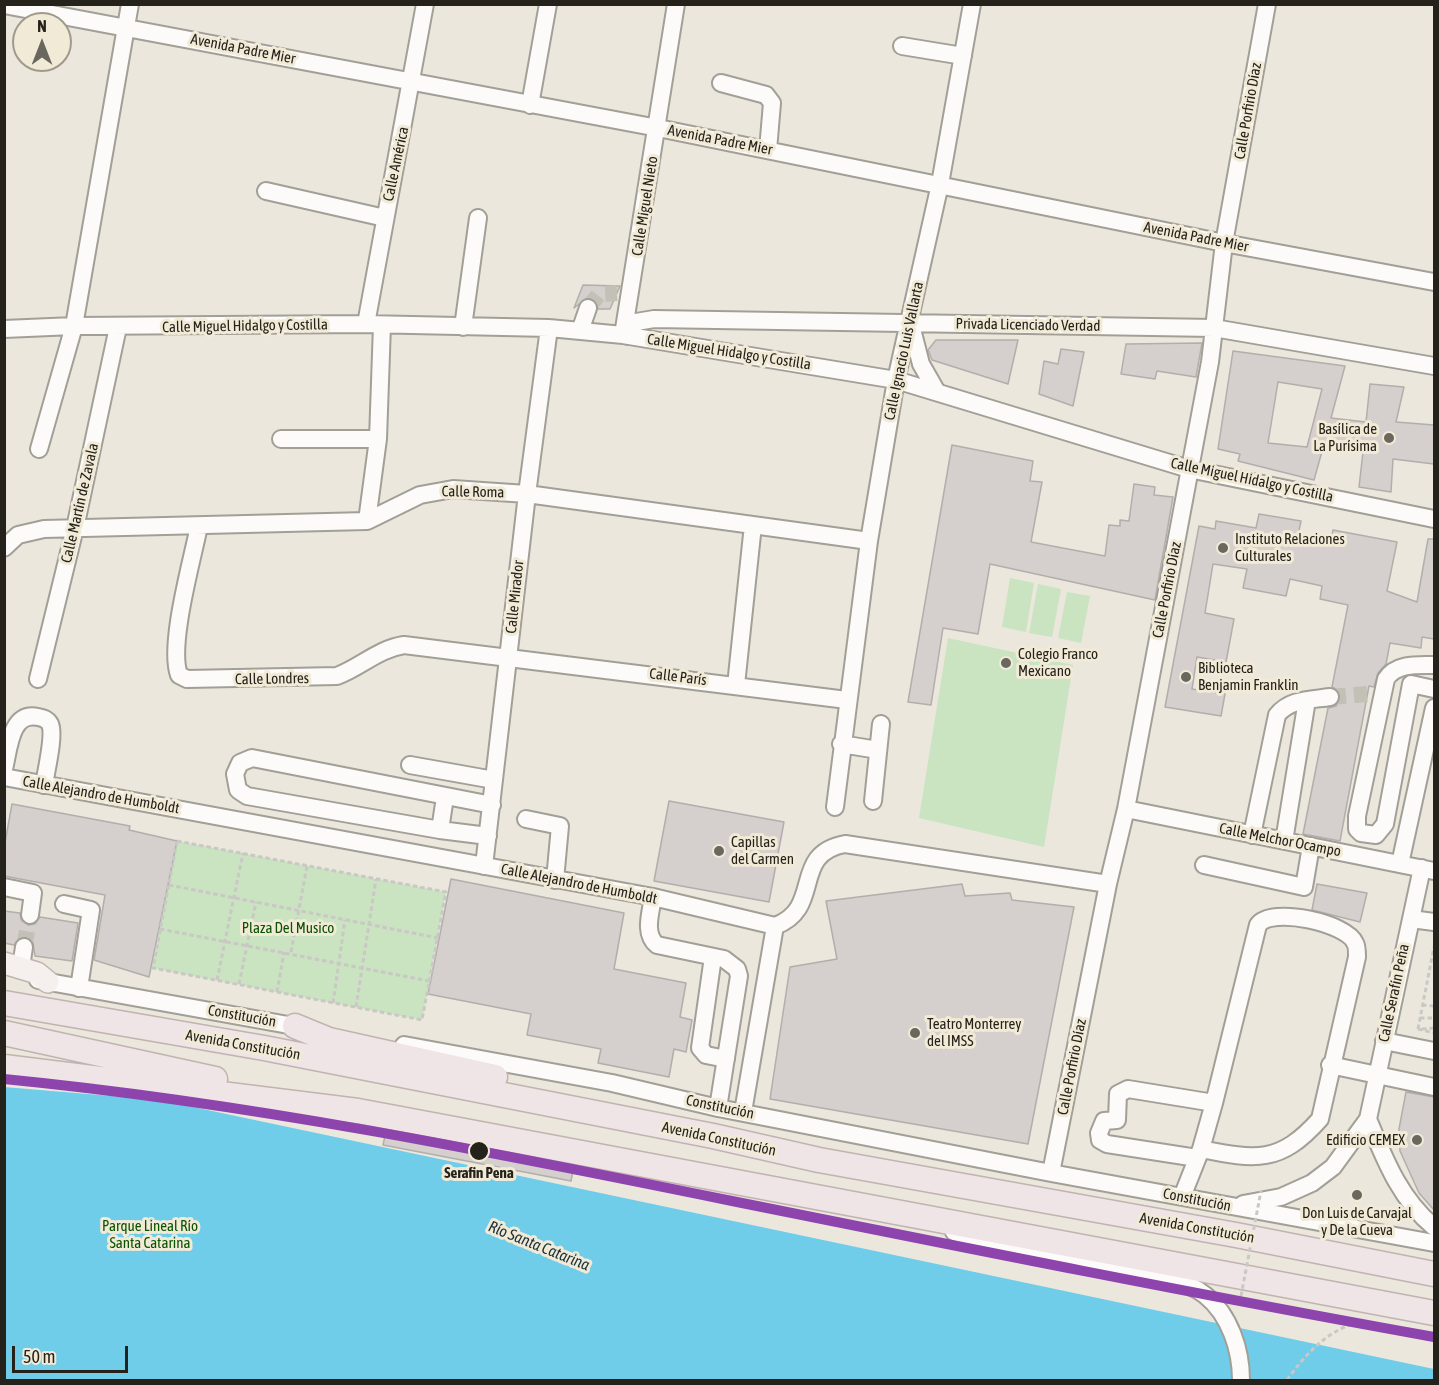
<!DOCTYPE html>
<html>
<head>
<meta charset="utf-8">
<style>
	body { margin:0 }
	#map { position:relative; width:1439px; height:1385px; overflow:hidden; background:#ebe7dd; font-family:"Asap Condensed",sans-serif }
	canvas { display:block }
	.frame { position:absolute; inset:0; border:6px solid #25221b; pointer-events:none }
	.north { position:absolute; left:12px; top:12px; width:60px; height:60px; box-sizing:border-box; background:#f1ead7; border:2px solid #9f9a8c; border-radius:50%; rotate:0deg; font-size:16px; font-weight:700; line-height:24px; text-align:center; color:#25221b }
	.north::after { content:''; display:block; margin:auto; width:21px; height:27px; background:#6a675f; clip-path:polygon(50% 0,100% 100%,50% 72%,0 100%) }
	.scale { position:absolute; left:12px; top:1346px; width:116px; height:27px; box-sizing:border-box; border:3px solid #25221b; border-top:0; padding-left:8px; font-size:18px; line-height:21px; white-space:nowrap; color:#25221b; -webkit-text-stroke:4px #f1ead7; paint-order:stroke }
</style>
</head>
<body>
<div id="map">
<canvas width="1439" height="1385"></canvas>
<div class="frame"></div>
<div class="north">N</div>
<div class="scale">50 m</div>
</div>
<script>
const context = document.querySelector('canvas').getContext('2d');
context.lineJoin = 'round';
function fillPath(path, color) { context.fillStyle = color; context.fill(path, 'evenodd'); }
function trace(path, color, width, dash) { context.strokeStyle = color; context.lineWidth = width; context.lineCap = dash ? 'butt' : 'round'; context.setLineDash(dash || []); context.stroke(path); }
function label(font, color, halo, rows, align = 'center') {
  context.font = font + ' "Asap Condensed",sans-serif'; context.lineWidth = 6; context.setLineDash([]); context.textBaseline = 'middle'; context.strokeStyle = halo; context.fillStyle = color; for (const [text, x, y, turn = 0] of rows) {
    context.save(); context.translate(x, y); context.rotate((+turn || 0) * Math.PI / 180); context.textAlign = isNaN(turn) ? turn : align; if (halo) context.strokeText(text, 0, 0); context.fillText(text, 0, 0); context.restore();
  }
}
fillPath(new Path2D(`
	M1010 578 1034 583 1026 632 1002 627Z
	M1038 584 1061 589 1052 637 1029 633Z
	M1067 592 1090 596 1081 643 1058 638Z
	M948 638 1073 665 1044 847 919 818Z
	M177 841 446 892 422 1020 152 968Z`), '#cae3c0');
fillPath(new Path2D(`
	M4 1087 160 1100 1434 1369V1380H5Z`), '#6fcdea');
const building = new Path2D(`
	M583 285 620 286 610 309H598L596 301 587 298 574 308Z
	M936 340H1018L1008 384 932 360 928 350Z
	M1202 343 1196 377 1157 371 1155 379 1121 374 1126 344Z
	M1061 349 1084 352 1073 406 1039 394 1044 361 1058 364Z
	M1233 351 1345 366 1331 418 1366 422 1370 384 1404 387 1396 422 1434 425V464L1393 459 1391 492 1359 487 1363 452 1323 448 1314 480 1238 461 1240 454 1218 449ZM1278 382 1322 389 1307 447 1268 443Z
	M952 445 1033 461 1030 481 1042 482 1031 542 1105 556 1109 525 1120 526V520L1129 521 1134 484 1155 487 1154 495 1173 497 1155 600 990 564 978 634 943 628 931 705 908 702Z
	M1259 514 1301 521 1297 540 1329 546 1333 530 1397 542 1387 591 1417 602 1428 539H1434V639L1422 637 1421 648 1390 643 1386 664 1378 673 1374 687 1369 686 1340 841 1303 834 1328 708 1336 706 1340 700 1339 691 1332 687 1348 605 1320 599 1322 586 1290 579 1286 596 1243 588 1247 569 1213 564 1205 613 1234 619 1226 662 1197 657 1192 689 1225 694 1221 716 1165 707 1199 526 1215 529 1216 521 1256 528Z
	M669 801 784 822 769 902 654 881Z
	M12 804 130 826 129 830 177 841 149 977 94 960 105 895 4 876V848Z
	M451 879 624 913 614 969 686 983 680 1017 692 1020 686 1052 674 1049 669 1077 598 1063 601 1049 527 1035 531 1014 428 994Z
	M962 884 965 896 1010 893 1012 900 1074 907 1028 1144 770 1099 790 967 837 959 826 901Z
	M1317 884 1367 893 1360 922 1312 910Z
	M4 911 20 913 21 919 28 925 34 924 40 917 78 923 72 961 35 956 33 943 26 937 20 938 14 945 4 943Z
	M1406 1092 1434 1097V1210L1419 1193 1400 1151 1399 1129Z
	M386 1131 574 1166 571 1181 383 1145Z`);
fillPath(building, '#d5cfcd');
trace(building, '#b2aeab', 1.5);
trace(new Path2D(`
	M588 308 599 294 617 293
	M1330 697 1367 694
	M24 947 30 915`), '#c3c0b6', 16, [16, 8]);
const minor = new Path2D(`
	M4 5 658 128 1224 243 1434 282
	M902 46 963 56
	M721 83 766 95 772 103 768 150
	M530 105 548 4
	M266 191 385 218
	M366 324 425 4
	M463 327 478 218
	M4 329 74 326 366 324 549 328 623 335 896 380 1189 469 1434 519
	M912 329 921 364 937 392
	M580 331 588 308
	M623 335 676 4
	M628 336 636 322 654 319 1214 328 1434 366
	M281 439H378
	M39 449 74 326 130 4
	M367 521 378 439 382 325
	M199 526C192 561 168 645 179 675L187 679 337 676C361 667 378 649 404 645L847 700
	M4 548 18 535 44 529 367 521 420 495 453 489 527 494 869 541
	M1434 665C1418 665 1396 663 1386 679L1357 816V829L1361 833 1376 835 1385 824 1411 684 1434 689
	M38 679 75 528 118 327
	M736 685 753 525
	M841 744 878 750
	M410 765 494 780
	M4 769C9 750 10 711 38 717 43 718 47 719 50 724 55 735 46 771 44 785
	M4 777 653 897 775 926C824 908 790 854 845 844L1108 884
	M445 797 440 830 247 796 238 790 235 774 240 763 252 758 492 805
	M873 801 881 724
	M835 807 869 541 896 380 940 184 972 4
	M1126 809 1434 871
	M526 819 560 826 555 880
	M440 830 488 836
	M1252 835 1277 715C1290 699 1310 700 1330 697
	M1284 841 1307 700
	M1400 864 1434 708
	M1204 865 1304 887 1311 846
	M484 866 527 494 549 328
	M4 887 33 893 30 915
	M653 897C651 912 643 934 657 945L724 959 737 969 739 976 718 1108
	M64 904 91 910 79 988
	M1411 919 1434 922
	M713 957 700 1048 706 1055 726 1059
	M21 967 24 947
	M38 980 305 1028
	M1384 1041 1434 1051
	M404 1045 612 1083 718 1108 1051 1173 1434 1243
	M1330 1065 1434 1087
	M743 1112 775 926
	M1368 1119C1385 1160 1400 1199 1434 1227
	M1197 1158 1107 1144 1100 1140 1099 1133 1104 1121 1117 1120 1118 1094 1128 1089 1214 1103
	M1051 1173 1108 884 1126 809 1210 362 1224 243 1267 4
	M1182 1197 1201 1149 1214 1103 1258 925C1271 906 1347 923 1355 943 1357 946 1357 953 1357 957L1320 1119C1280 1164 1256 1160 1201 1149
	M1243 1204 1281 1197 1312 1183 1333 1167 1368 1119 1422 868
	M954 1232C1005 1252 1061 1258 1114 1268 1143 1274 1181 1276 1205 1295 1230 1315 1241 1350 1241 1380`);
const major = new Path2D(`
	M4 963 37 973 48 982`);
const highway = new Path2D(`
	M4 1003 264 1048 713 1136 819 1160 1236 1235 1434 1274
	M295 1026 329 1040 495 1077
	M4 1033 215 1079
	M4 1067 358 1111 1434 1313`);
trace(minor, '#a29f97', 20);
trace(major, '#c0b3b0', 24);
trace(highway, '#c0b3b0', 27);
trace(new Path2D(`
	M177 841 446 892 422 1020 153 968Z
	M169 885 438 938
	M160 929 429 981
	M291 952 307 866
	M217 980 243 853
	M239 984 256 902
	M277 992 284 952
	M333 1003 345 920
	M1422 1005 1434 1006
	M356 1007 376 879
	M1420 1018H1434
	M1418 1029 1434 947
	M1418 1029 1434 1033
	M1422 1029 1434 1028
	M1287 1380C1307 1352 1328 1330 1363 1320`), '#c9c8c4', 3, [4.5, 3]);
trace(minor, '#fcfbfa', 16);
trace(major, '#f5efee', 21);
trace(highway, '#f0e5e6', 24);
trace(new Path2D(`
	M1241 1296 1261 1191`), '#c9c8c4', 3, [4.5, 3]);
trace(new Path2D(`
	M4 1079C250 1103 491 1152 732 1201 966 1248 1200 1295 1434 1337`), '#8e44ad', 10);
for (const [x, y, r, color] of [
	[1389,438,6,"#6a675f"],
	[1223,548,6,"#6a675f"],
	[1006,663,6,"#6a675f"],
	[1186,677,6,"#6a675f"],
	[719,851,6,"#6a675f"],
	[915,1033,6,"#6a675f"],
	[1417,1140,6,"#6a675f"],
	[479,1151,10,"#25221b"],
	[1357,1195,6,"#6a675f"]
]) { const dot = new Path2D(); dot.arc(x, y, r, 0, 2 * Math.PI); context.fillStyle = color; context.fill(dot); trace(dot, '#f1ead7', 2); }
label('15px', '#25221b', '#f1ead7', [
	["Avenida Padre Mier",243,49,11],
	["Calle Porfirio Díaz",1248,111,-80],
	["Avenida Padre Mier",720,140,11],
	["Calle América",396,164,-78],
	["Calle Miguel Nieto",645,206,-81],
	["Avenida Padre Mier",1196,237,11],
	["Privada Licenciado Verdad",1028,325,1],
	["Calle Miguel Hidalgo y Costilla",245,326,-1],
	["Calle Ignacio Luis Vallarta",904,351,-78],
	["Calle Miguel Hidalgo y Costilla",729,352,9],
	["Calle Miguel Hidalgo y Costilla",1252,480,12],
	["Calle Roma",473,492,1],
	["Calle Martín de Zavala",80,503,-77],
	["Calle Porfirio Díaz",1167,590,-79],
	["Calle Mirador",515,597,-84],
	["Calle París",678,677,7],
	["Calle Londres",272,679,-1],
	["Calle Alejandro de Humboldt",101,795,10],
	["Calle Melchor Ocampo",1280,840,11],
	["Calle Alejandro de Humboldt",579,884,11],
	["Calle Serafín Peña",1394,993,-78],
	["Constitución",242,1016,10],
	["Avenida Constitución",243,1045,10],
	["Calle Porfirio Díaz",1072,1067,-79],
	["Constitución",720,1107,12],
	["Avenida Constitución",719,1139,12],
	["Constitución",1197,1200,11],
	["Avenida Constitución",1197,1228,10]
]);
label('15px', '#25221b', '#f1ead7', [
	["Basílica de",1377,429,"right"],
	["La Purísima",1377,446,"right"],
	["Instituto Relaciones",1235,539],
	["Culturales",1235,556],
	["Colegio Franco",1018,654],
	["Mexicano",1018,671],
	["Biblioteca",1198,668],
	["Benjamin Franklin",1198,685],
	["Capillas",731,842],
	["del Carmen",731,859],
	["Teatro Monterrey",927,1024],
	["del IMSS",927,1041],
	["Edificio CEMEX",1405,1140,"right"],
	["Don Luis de Carvajal",1357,1213,"center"],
	["y De la Cueva",1357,1230,"center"]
], 'left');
label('15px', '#095200', '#f1ead7', [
	["Plaza Del Musico",288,928],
	["Parque Lineal Río",150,1226],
	["Santa Catarina",150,1243]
]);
label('bold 15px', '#25221b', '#f1ead7', [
	["Serafin Pena",479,1173]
]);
label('italic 16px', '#1a3039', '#f1ead7', [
	["Río Santa Catarina",539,1246,22]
]);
</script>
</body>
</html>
